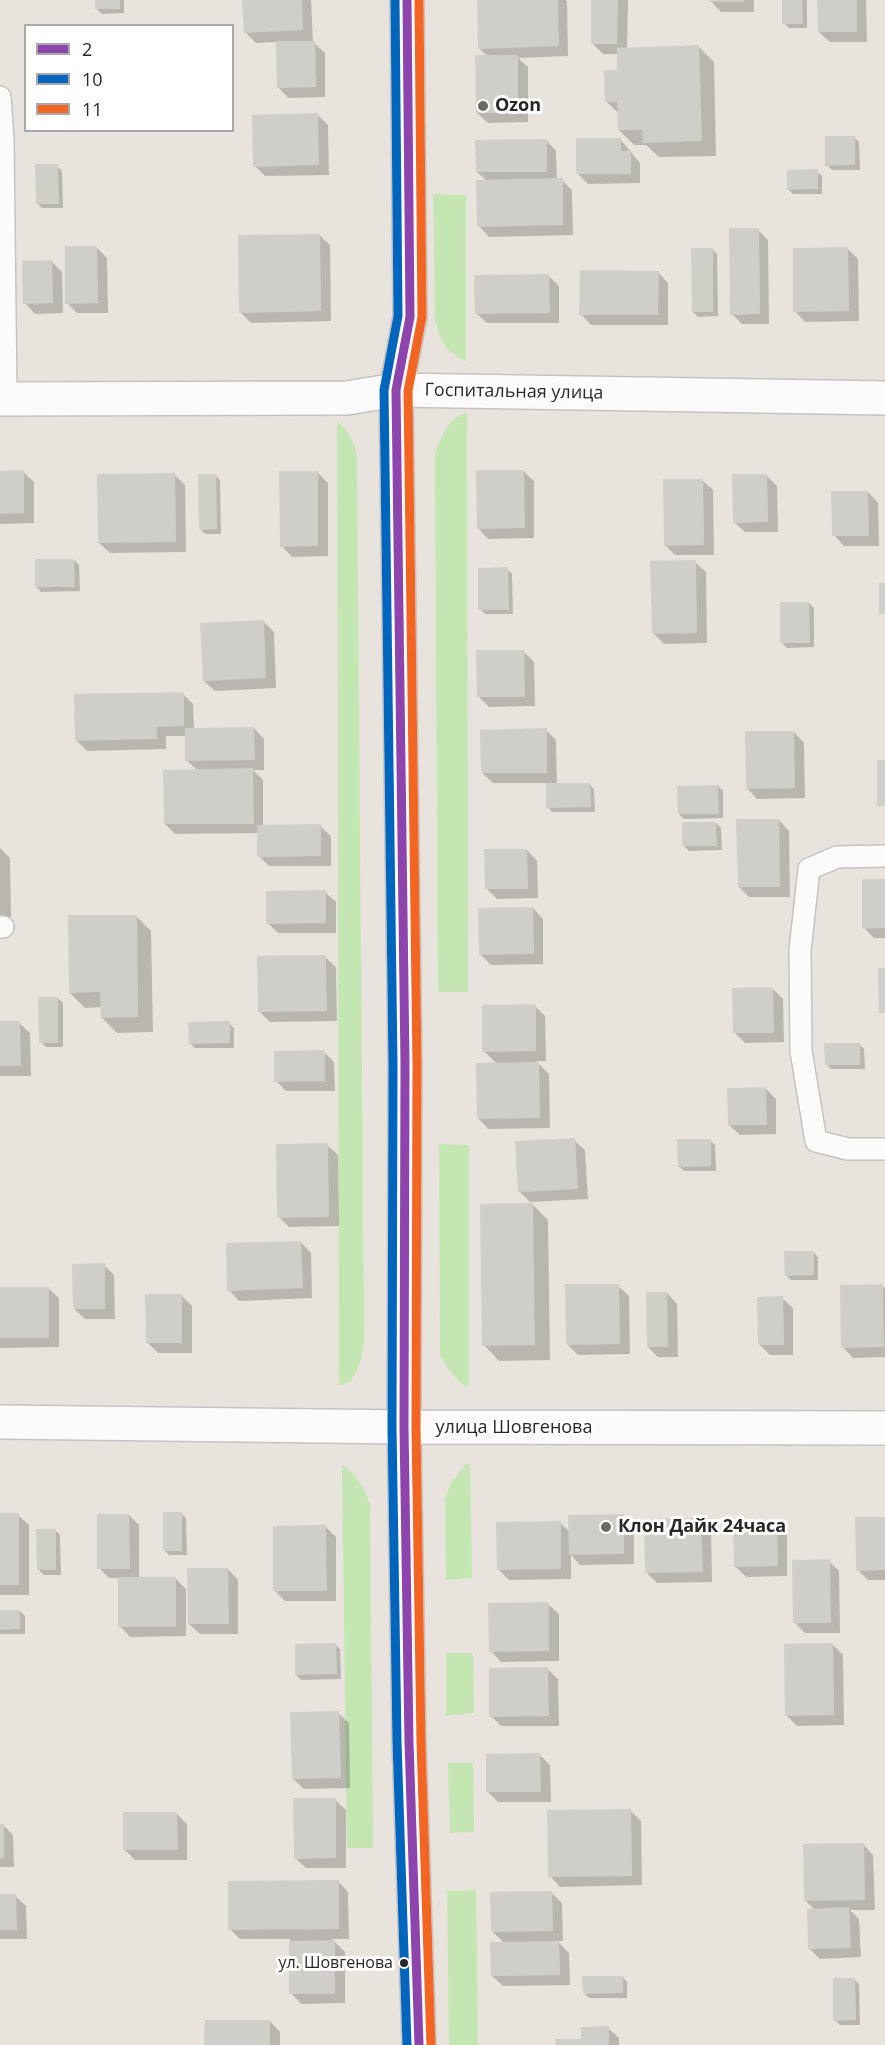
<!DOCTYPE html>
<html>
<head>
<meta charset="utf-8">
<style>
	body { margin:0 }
	#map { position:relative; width:885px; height:2045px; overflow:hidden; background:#e8e4dd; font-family:"Open Sans",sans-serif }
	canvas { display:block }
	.legend { position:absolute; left:24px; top:24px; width:210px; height:108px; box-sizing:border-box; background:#fff; border:2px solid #a9a9a9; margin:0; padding:8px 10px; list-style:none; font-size:18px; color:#282828 }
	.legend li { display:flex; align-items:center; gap:12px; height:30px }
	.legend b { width:30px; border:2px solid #a9a9a9 }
</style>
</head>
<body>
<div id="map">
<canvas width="885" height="2045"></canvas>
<ul class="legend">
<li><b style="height:8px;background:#8e44ad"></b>2</li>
<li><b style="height:8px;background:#0065bd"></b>10</li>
<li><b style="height:8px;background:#f26522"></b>11</li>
</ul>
</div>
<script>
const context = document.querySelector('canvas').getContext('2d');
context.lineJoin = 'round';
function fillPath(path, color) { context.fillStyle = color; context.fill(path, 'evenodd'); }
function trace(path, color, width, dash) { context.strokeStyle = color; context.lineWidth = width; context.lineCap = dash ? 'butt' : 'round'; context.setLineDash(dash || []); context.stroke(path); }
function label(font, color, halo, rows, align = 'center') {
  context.font = font + ' "Open Sans",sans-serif'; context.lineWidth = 6; context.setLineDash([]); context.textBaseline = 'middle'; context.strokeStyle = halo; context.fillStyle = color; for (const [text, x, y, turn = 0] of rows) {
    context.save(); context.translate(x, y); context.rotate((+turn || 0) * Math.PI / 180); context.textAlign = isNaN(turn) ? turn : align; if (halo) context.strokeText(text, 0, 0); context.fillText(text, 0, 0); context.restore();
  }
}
fillPath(new Path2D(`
	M433 194 466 195V362C443 349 439 341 435 316Z
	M467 413 468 992H438L435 454C441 438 448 417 467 413Z
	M337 421C350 432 354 441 357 458L364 1341 360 1363 351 1381 339 1386Z
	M439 1144 469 1145V1384L466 1388 449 1370 440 1355Z
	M466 1464H470L472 1578 446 1580 445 1499 451 1483Z
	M342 1465C356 1473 365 1489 370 1504L373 1848H347Z
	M446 1653H473L474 1713 446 1716Z
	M448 1763H473L474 1832 450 1833Z
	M476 1890 478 2045H449L447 1891Z`), '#c4e6b3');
fillPath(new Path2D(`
	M97 0H124V13L102 14 97 9Z
	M244 0H311L313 42 325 53V97L288 98 278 87 277 42 256 43 245 32Z
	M478 0H566L567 2 568 56 518 58 528 67V122L488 123 477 113 488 57 479 48Z
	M593 0H628L627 49 699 47 714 62 716 156 659 157 646 145H634L619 130V114L606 101 619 71 618 54H603L592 43Z
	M710 0H754V12H721Z
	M784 0H807V28H789L784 23Z
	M819 0H866L867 42H830L819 32Z
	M318 115 328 125 329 175 265 176 255 166Z
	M854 137 859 142 860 170H832L827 165Z
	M620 139 640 163V183L588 184 578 174Z
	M546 140 556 151 557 180H562L572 190 573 235 489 237 479 226 487 181 477 172Z
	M57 166 62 171 63 208H42L37 203Z
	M817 171 822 176V194H793L788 189Z
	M758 230 768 240 769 324H742L732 314Z
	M319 235 330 245 331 321 251 323 240 312Z
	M97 248 107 258 108 313H77L67 303Z
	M712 249 717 254 718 316 698 317 693 312Z
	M848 249 858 259 859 321 805 322 795 311Z
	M52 262 62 272 63 313 35 314 25 303Z
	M658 272 668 283V325H591L581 314Z
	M549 276 559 286V323H487L476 313Z
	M523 471 534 481V538L488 539 478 528Z
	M0 472H23L34 482V523L0 524Z
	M317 472 328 483V556L292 557 282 546Z
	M175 475 185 485 186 552 110 553 99 543Z
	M215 475 220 480 221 534H205L200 529Z
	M767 476 777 486 778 532H745L734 522Z
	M702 480 713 490 714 555H675L665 545Z
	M868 492 878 503 879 546H844L834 535Z
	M74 560 79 565 80 591 41 592 37 587Z
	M695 562 706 572 707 643 664 644 653 633Z
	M507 569 512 574 513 614H485L480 609Z
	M809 603 814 608V647L787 648 782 643Z
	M263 621 274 632 276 688 215 691 204 681Z
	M523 651 534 662 535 706 489 707 478 696Z
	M183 694 193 704 194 729 254 728 264 739V770H253L263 780V826H320L331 836V866H269L259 856V833L175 834 165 824 197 770 187 761V736H166V749L87 751 76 740Z
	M546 730 556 740 557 785 589 784 594 789 595 812H552L548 807 547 783H493L482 773Z
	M794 732 804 743 805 798 757 799 747 788Z
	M718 786 723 791V818L684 819 679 814Z
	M779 820 789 831 790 897H749L739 887Z
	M716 823 721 828 722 850 689 851 684 846Z
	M0 848 10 858 11 917H0Z
	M527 850 537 861 538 898 497 899 486 888Z
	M885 880V938H874L864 928Z
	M325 892 336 902V933H278L268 923Z
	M533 908 543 919V964L491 965 480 954Z
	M136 916 151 931 153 1032 117 1033 102 1018V1007L85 1008 70 993Z
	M325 957 336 967 337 1021 270 1022 260 1012Z
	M773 989 783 999 784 1042 745 1043 734 1032Z
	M58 998 63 1003V1047H46L41 1042Z
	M535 1006 545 1016 546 1061H536L549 1074 550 1128 488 1129 478 1118 497 1064 484 1051Z
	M0 1023H19L30 1033 31 1076H0Z
	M229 1023 234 1028V1048H195L190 1043Z
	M859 1044 864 1049 865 1069H831L826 1064Z
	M324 1052 334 1062 335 1091H286L276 1081Z
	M766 1089 776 1099V1134L740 1135 729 1125Z
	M574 1140 585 1150 588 1199 530 1202 520 1192Z
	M710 1140 715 1145 716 1171H684L679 1166Z
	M327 1145 338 1155 339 1226 289 1227 279 1217Z
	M533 1205 548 1220 550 1360 499 1361 484 1345Z
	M301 1242 311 1253 312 1298 239 1301 229 1290Z
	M813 1252 818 1257V1280H791L786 1275Z
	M104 1265 114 1275 115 1319H85L74 1309Z
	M618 1286 629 1296 630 1354 578 1355 567 1344Z
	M882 1286 885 1288V1357L853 1358 843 1347Z
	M48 1288 59 1298V1347L0 1348V1289Z
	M667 1293 677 1304 678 1357H658L648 1347Z
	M181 1295 192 1306V1353H158L147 1342Z
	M782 1298 793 1308V1355H770L759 1344Z
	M181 1513 186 1518 187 1555H169L164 1550Z
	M0 1515H18L29 1525V1595H0Z
	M129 1515 139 1525V1578H175L186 1589V1636L130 1637 120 1626V1578H109L99 1568Z
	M624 1516 634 1526V1564L580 1565 571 1555V1579L509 1580 498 1569 560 1523 570 1532Z
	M885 1518V1580H868L858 1570Z
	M701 1519 711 1530 712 1582 657 1583 646 1572Z
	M777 1524 787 1535V1576L746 1577 735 1566Z
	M326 1527 336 1537V1601H285L274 1590Z
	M55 1530 60 1535 61 1575H44L39 1570Z
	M829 1561 839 1571 840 1633H805L795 1623Z
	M228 1569 238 1580V1634H200L189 1624Z
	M548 1604 559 1614V1661L501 1662 491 1651Z
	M20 1611 25 1616V1634H0V1612Z
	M335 1644 340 1649 341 1679 301 1680 296 1675Z
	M833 1645 843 1655 844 1725 797 1726 787 1716Z
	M547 1669 558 1679 559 1726H501L491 1716Z
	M338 1713 349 1723 350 1788 304 1789 293 1779Z
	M540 1755 550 1765 551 1802H498L488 1792Z
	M335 1800 346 1810V1868H306L295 1858Z
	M630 1810 641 1821 642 1885 560 1887 550 1876Z
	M177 1814 187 1824V1860H135L124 1849Z
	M0 1825H3L13 1835 14 1867H0Z
	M863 1844 873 1855 875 1910H850L859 1919 861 1957 820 1959 810 1949 816 1911 806 1901Z
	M338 1881 348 1892 349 1939H332L345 1952V2003L301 2004 291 1993 290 1939H240L230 1929Z
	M552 1893 562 1903 563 1941H557L569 1953 570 1985 503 1986 492 1976 505 1944 492 1931Z
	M0 1896H15L26 1906 27 1939H0Z
	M623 1977 627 1982V1998H589L584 1993Z
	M854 1979 859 1984 860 2025H840L835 2020Z
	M270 2021 280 2032V2045H206Z
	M608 2028 619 2038V2045H557L583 2041Z`), '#0003');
fillPath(new Path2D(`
	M95 0H120V9H95Z
	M242 0H302L303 30 244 33Z
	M477 0H558L559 46 478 49Z
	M591 0H618L617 44H591Z
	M709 0H744V2H709Z
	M782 0H802L803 24H782Z
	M817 0H857V32H818Z
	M276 41H315L316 87 277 88Z
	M699 45 702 141 643 143 642 130H618L617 102H605L604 70H617V48Z
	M475 55H518V113H476Z
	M318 113 319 165 253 167 252 115Z
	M825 136H855V165L825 166Z
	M576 138H621V151H631V174H576Z
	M547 139V172H476L475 140Z
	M35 164H58L59 204H36Z
	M818 169V189L787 190V170Z
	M563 178V225L477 227 476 180Z
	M729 228H759L760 314 730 315Z
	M320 234 321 311 239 313 238 235Z
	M65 246H97L98 303 65 304Z
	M848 247 849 311 793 312V248Z
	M691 248H713V312H692Z
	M52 260 53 303 23 304 22 261Z
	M580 270 659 271 658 315H579Z
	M549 274 550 313 475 314 474 275Z
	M24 470V513L0 514V471Z
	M476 470H524L525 528 477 529Z
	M279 471H318V546L280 547Z
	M175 473 176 542 98 543 97 474Z
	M198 474H216L217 529 199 530Z
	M732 474H767L768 522 733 523Z
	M663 479H703L704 545 664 546Z
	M831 491H868L869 536H832Z
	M35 559H74L75 587H35Z
	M696 560 697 633 652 634 650 561Z
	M508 567 509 610H478V568Z
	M879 583H885V614H879Z
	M780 602H809L810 643H780Z
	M264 620 266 678 203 681 200 623Z
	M476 650H524L525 697H477Z
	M184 692V726L157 727V739L75 741 74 694Z
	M254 727 255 760 185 761V728Z
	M547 728V773H481L480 730Z
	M745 731H794L795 788 746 789Z
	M877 760H885V806H877Z
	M253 768 254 824H164L163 770Z
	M546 783H590L591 807 546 808Z
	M718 785 719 814H678L677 786Z
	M736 819H779L780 887H738Z
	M682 822H716L717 846H682Z
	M321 824V856L257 857V825Z
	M484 849H527L528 889H485Z
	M862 879H885V928L862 929Z
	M326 890V923L266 924V891Z
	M533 907 534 954 479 955 478 908Z
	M68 915H137L138 1017 101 1018 100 992 69 993Z
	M326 955 327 1011 258 1012 257 956Z
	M878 968H885V1013H879Z
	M773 987 774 1033H733L732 988Z
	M38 997H58V1043H39Z
	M536 1004V1051L482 1052V1005Z
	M0 1021H20L21 1066H0Z
	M230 1021V1043L189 1044 188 1022Z
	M824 1043H860V1065H825Z
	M325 1050V1081L274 1082V1051Z
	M539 1062 540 1118 477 1119 476 1063Z
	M766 1087 767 1125H728L727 1088Z
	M575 1138 578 1189 518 1192 515 1141Z
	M677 1139H711V1166L678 1167Z
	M328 1143 329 1217 277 1218 276 1144Z
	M533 1203 535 1345 482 1346 480 1204Z
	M301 1241 303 1288 227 1291 226 1243Z
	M784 1251H814V1275L785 1276Z
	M105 1263V1309H73L72 1264Z
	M565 1284H619L620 1344 566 1345Z
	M883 1284 884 1347 841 1348 840 1285Z
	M0 1287H49V1338H0Z
	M646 1292H667L668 1347H647Z
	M145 1294H182V1343H146Z
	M783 1296 784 1345H758L757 1297Z
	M163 1512H182V1551H163Z
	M0 1513H19V1585H0Z
	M97 1514H129L130 1569H97Z
	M624 1514V1554L569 1555 568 1515Z
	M855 1517H885V1570L856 1571Z
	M701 1518 703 1572 645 1573 644 1519Z
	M561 1521V1569L497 1570 496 1522Z
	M733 1523H777L778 1566 734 1567Z
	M326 1525 327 1591H273V1526Z
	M36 1529H56V1570H37Z
	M830 1559 831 1623H793L792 1560Z
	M187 1568H228L229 1624H188Z
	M118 1577H176V1627H118Z
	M549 1602V1651L489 1652 488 1603Z
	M0 1610H20V1629L0 1630Z
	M336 1643 337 1674 295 1675V1644Z
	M833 1643 834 1715 785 1716 784 1644Z
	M548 1667 549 1716 489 1717V1668Z
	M339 1711 341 1778 292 1779 290 1712Z
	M540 1753 541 1792H486V1754Z
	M293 1798H336V1858L294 1859Z
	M631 1809 632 1876 548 1877 547 1810Z
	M123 1812H177L178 1850H123Z
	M0 1824H4V1858H0Z
	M864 1843 865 1900 804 1901 803 1844Z
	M339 1880V1929L228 1930V1881Z
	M552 1891 553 1931 491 1932 490 1892Z
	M0 1894H16L17 1930H0Z
	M849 1907 851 1948 808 1949 807 1909Z
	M335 1940V1994H289V1941Z
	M559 1941 560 1975 491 1976 490 1942Z
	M582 1976H623V1993L583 1994Z
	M833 1978H855L856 2020 833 2021Z
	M205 2020H270V2045H204Z
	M609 2026V2045H556L555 2039H581V2027Z`), '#d0cec9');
const lane = new Path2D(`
	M0 97 3 139 6 399
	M885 856 837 857 809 869 800 950 801 1051 816 1141 848 1149H885
	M0 927H3`);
const street = new Path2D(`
	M0 399 347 398 396 390 885 398`);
const secondary = new Path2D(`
	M407 0 410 317 396 390 405 1064 404 1427 409 1742 419 2045
	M0 1422 404 1427 885 1428`);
trace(lane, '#c5c3c3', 24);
trace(street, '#c5c3c3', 36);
trace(secondary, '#c5c3c3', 36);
trace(lane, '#fcfbfa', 21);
trace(street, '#fcfbfa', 33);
trace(secondary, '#fcfbfa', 33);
trace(new Path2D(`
	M407 0 410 317 396 390 405 1064 404 1427 409 1742 419 2045`), '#8e44ad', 9);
trace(new Path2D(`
	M395 0 398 316 384 390 393 1064 392 1427 397 1742 407 2045`), '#0065bd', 9);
trace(new Path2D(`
	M419 0 422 317 408 391 417 1064 416 1427 421 1742 431 2045`), '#f26522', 9);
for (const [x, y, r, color] of [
	[483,106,6,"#6b6a67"],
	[606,1527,6,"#6b6a67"],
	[404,1963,5,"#282828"]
]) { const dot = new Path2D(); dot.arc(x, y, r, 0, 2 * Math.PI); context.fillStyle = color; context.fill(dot); trace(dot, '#fff', 2); }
label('16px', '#282828', '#fff', [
	["ул. Шовгенова",393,1963]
], 'right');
label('bold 18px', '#282828', '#fff', [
	["Ozon",495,106],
	["Клон Дайк 24часа",618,1527]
], 'left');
label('18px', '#282828', '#fff', [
	["Госпитальная улица",514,392,1],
	["улица Шовгенова",514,1428]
]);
</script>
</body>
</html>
